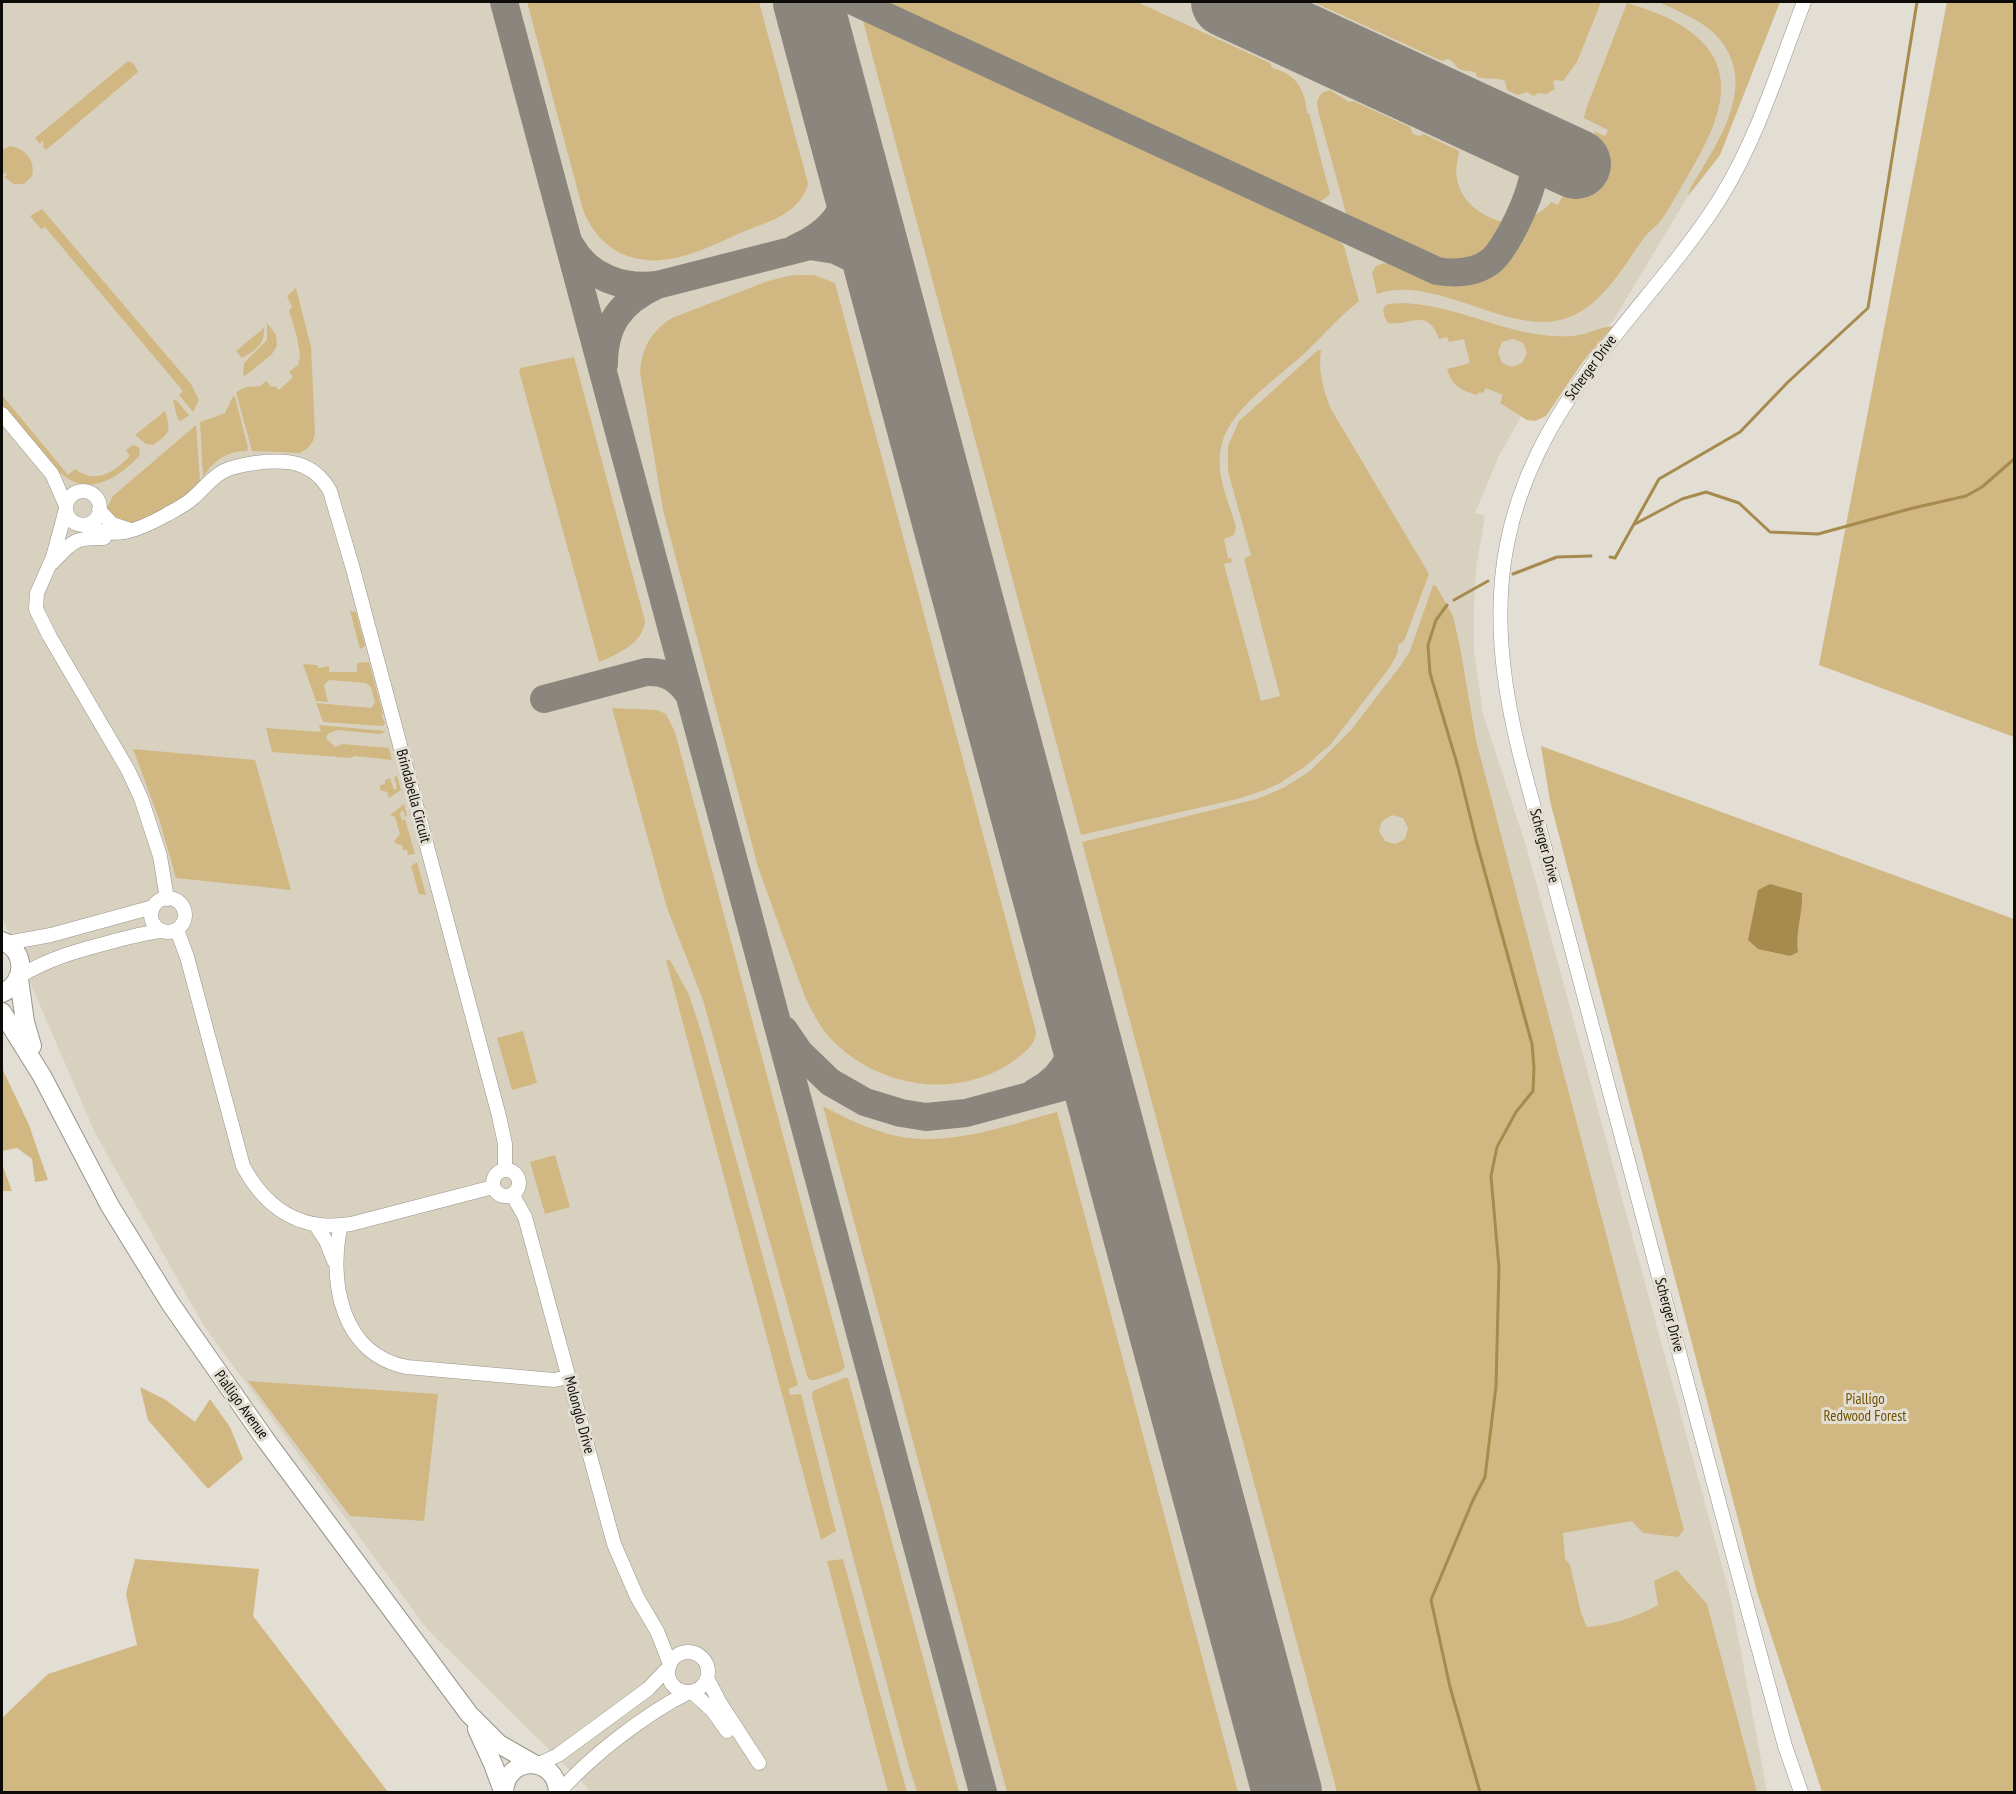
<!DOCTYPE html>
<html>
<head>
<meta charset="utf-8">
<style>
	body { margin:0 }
	#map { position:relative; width:2016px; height:1794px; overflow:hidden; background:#e3ded3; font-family:"PT Sans Narrow",sans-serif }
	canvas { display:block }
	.frame { position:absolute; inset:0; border:3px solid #0d0b08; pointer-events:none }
</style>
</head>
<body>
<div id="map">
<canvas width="2016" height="1794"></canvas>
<div class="frame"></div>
</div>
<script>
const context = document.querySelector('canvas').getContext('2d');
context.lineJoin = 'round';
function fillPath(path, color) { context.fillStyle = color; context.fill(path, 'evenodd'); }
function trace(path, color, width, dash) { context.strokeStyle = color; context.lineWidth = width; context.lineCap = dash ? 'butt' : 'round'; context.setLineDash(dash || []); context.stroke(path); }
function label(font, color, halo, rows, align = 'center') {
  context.font = font + ' "PT Sans Narrow",sans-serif'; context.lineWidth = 6; context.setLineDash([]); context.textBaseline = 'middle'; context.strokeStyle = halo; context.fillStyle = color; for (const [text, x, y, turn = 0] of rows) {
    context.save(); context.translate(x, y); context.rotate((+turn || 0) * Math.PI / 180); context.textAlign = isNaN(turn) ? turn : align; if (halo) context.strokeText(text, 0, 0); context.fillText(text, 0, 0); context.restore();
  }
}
fillPath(new Path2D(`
	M2 2H1780L1720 155 1688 196 1613 321 1607 327 1580 336 1529 402 1499 456 1475 513 1485 516 1476 568 1474 607V651L1483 714 1527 849 1731 1599 1767 1792H588V1788L427 1629 204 1326 95 1133 2 917Z`), '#d9d1bf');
fillPath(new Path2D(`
	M527 2H759L808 183C806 194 799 203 790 210 777 220 760 225 745 231 713 245 675 266 639 259 611 254 593 235 583 210Z
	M876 2H1137L1270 63 1272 68C1296 73 1306 91 1307 114L1309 113 1330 194 1323 200 1314 204 1013 65V61L1009 59 1006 62Z
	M1313 2H1601L1577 62 1563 81 1555 80 1553 83 1555 89 1546 94 1539 93 1533 96 1527 92 1518 95 1507 90 1505 81C1496 77 1485 80 1477 77L1475 72C1468 70 1463 72 1458 68 1454 64 1453 61 1448 59L1442 61Z
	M1659 2H1780L1720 155 1688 196 1690 189C1717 143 1762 83 1715 34 1700 20 1678 11 1659 2Z
	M1947 2H2014V737L1819 665Z
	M1627 3C1646 9 1665 15 1682 26 1745 65 1720 121 1690 172 1681 187 1672 204 1662 219 1657 226 1649 231 1644 238 1623 267 1602 306 1567 318 1509 338 1436 273 1377 294L1372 273 1376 266 1384 263C1401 265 1417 279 1434 284 1467 292 1500 279 1517 250 1522 241 1525 229 1530 220 1535 213 1546 210 1551 202L1558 205 1595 132 1605 136 1608 130 1584 118 1586 109Z
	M863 21 1338 240 1344 246 1359 301C1340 316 1324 335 1306 352 1285 371 1256 392 1238 414 1228 426 1221 440 1220 455 1217 478 1230 505 1236 527L1234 535 1224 539 1228 558H1231L1232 562 1224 564 1261 701 1280 696 1244 559 1251 555 1228 471V446L1239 421 1318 350H1321C1318 372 1323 389 1331 409L1429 574 1404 641 1398 645V652L1390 667 1331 744 1303 768 1280 783 1265 790 1237 799 1081 835Z
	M128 61 134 64 138 72 46 150 42 146 44 145 42 141 40 144 35 138Z
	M1330 90 1349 102 1353 101 1410 127 1413 134 1419 136 1424 134 1459 151C1458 160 1455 170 1457 179 1461 202 1482 217 1504 222L1500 235 1485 254 1469 263 1455 265 1437 261 1348 220 1318 111V106H1317C1317 97 1321 92 1330 90Z
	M10 146C25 148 36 161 32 176L24 184H14L4 177 7 175 5 172 3 174 2 173V150Z
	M42 209 191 384 199 400 193 412 179 395 183 391 45 227 41 229 30 216Z
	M793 275H814L835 283 1036 1032C1036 1044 1024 1053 1015 1060 959 1100 883 1089 835 1043 821 1030 813 1013 805 997L758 867 663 510 640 372C642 348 651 331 672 318L768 281Z
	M296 288 311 347 315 432C314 443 309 449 299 453L252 451 236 392 246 387 260 386 266 381 272 387 275 386 279 390 293 377 289 372 298 365 300 355 297 337 289 310 292 307 287 296Z
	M1403 303C1460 305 1514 340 1572 336 1587 335 1599 327 1613 326L1582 363 1546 416 1535 421 1527 420 1500 403 1503 395 1486 388 1483 393 1479 392 1477 395C1460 390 1452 386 1447 369L1470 363 1464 339 1449 342 1447 337 1439 339C1427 306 1409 327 1388 323L1384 316 1383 308 1388 304ZM1513 339 1523 343 1527 353 1522 363 1512 367 1502 363 1498 352 1502 342Z
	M267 323 276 335 277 346 272 354 245 376 243 374 244 363 267 340Z
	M264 328C266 343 254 352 242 358L236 351Z
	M574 357 645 621C643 644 617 654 599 662L519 371 520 368Z
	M2 395 68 475 75 469C96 485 114 472 130 456L126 450 133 445 139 447 140 455C120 477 90 497 63 475 54 469 48 459 41 451 28 435 15 419 2 404Z
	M233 396 235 397 248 448 247 451C226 451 214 461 203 477L200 422 225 413Z
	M175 399 189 415 181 421 178 420 173 401Z
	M165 411C171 431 171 433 153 445L146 444 135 435Z
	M196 425 200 481C190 494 146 524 130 523 119 523 114 517 106 509L113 496Z
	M1433 585 1436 586 1453 616 1460 647 1476 740 1684 1530 1678 1537 1643 1533 1632 1521 1563 1533 1565 1559 1570 1565 1581 1613 1587 1627C1612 1625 1636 1617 1658 1605L1654 1581 1677 1570 1707 1604 1757 1792H1337L1082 842 1257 799 1285 787 1310 771 1351 730 1401 665 1410 651ZM1392 815 1403 818 1408 828 1405 839 1395 844 1385 841 1379 831 1382 821Z
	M350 611 356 612 365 646 360 649Z
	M369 662 383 714 381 715 385 723 383 726 323 722 316 703 371 708 375 702 371 687 366 683 329 680 324 685 328 702 316 701 303 664 317 665 318 668 329 666V672H357V663Z
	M612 708 657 710 666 714 675 732 845 1367 840 1372 815 1380H810L807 1376 703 1000 667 908Z
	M319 725 385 731V732L379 734 337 730 328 734 326 738 335 747 342 744 389 748 392 760 355 756 351 758 272 752 266 728 321 732Z
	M1541 746 2014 919V1792H1822L1757 1592 1550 801Z
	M133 749 255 760 291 890 176 878 160 822Z
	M397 776 401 790 389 798 387 792 380 790V785L385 784V780L390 778 394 790 397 788 394 777Z
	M404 804 407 816 405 817 403 810 400 813 402 821 405 819 415 854 408 855 407 850H403L402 845 396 844 394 841 400 834 395 817 390 815Z
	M417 862 426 895 419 894 411 866Z
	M666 960H670L689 995 703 1038 798 1385 789 1389 790 1395 801 1394 836 1531 821 1540Z
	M523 1031 537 1083 512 1090 497 1038Z
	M2 1068 29 1125 48 1180 35 1182 32 1159 17 1148 2 1151Z
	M823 1106C842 1116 861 1126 882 1132 940 1151 1000 1127 1057 1112L1238 1792H1007Z
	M555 1155 570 1207 545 1214 530 1162Z
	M2 1164 12 1191H2Z
	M844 1378H848L959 1792H917L908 1763 853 1557 812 1397 813 1391Z
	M248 1381 438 1394 424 1521 350 1516Z
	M140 1387 166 1400 195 1422 210 1399 230 1427 243 1459 208 1489 148 1420Z
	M135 1559 259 1569 253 1616 388 1792H2V1718L48 1674 137 1645 126 1594Z
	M843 1559 907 1792H888L827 1561Z`), '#d1b883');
fillPath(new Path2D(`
	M1770 884 1802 893C1803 914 1795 932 1798 952L1790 956 1758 949 1748 940 1758 890Z`), '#a78a4d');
trace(new Path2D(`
	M1635 524 1682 499 1706 492 1739 503 1770 532 1818 534 1913 508 1966 496 1982 487 2014 459
	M1610 557 1615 558 1659 479 1740 432 1788 382 1868 308 1917 2
	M1513 574 1557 557 1591 556
	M1454 600 1488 581
	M1447 605 1436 620 1428 645 1430 673 1458 767 1476 840 1532 1044 1534 1068 1533 1091 1516 1112 1497 1147 1491 1176 1499 1268 1496 1386 1485 1477 1473 1500 1431 1600 1450 1687 1480 1792`), '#a78a4d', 3);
trace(new Path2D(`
	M504 2 983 1792
	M807 2 810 9
	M855 2 1437 271C1456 274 1476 273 1491 261 1506 249 1536 188 1533 169 1532 156 1524 146 1515 137
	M571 246C589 278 623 289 657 285L810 246 835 250 860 262 876 278 886 291
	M796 248C841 228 852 201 849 154
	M604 364C604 323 622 301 657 285
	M544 699 646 672C667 671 679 679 690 696
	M784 1030 799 1052 830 1082 865 1102 901 1113 926 1117 966 1113 1096 1078
	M1035 1092C1068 1076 1081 1041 1077 1006`), '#8a867e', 28);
trace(new Path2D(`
	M808 2 1287 1792
	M1226 2 1576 164`), '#8a867e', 70);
const minor = new Path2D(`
	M2 414 52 474 66 506
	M66 508a17 17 0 1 1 34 0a17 17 0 1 1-34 0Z
	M66 509 53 557 37 593 36 609 50 637 128 770 141 798 160 856 167 899
	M99 510 112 524 130 530
	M85 525C114 541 139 530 166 515 175 510 185 505 193 498 203 489 212 477 224 471 234 466 244 465 255 463 287 459 313 461 330 491L353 569 499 1116 505 1144V1170
	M52 563C72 542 74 537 104 538
	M151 915a17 17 0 1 1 34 0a17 17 0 1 1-34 0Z
	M177 930 187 957 243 1166C266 1209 301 1232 351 1224L493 1187
	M7 943 51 935 153 907
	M20 976C48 959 76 951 107 943 125 938 143 933 162 931
	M493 1183a13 13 0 1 1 26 0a13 13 0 1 1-26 0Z
	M512 1194 525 1217 614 1544 637 1597 657 1631 670 1664
	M315 1224 326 1241 334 1261
	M341 1225C328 1280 341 1355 407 1367L554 1380 569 1377
	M668 1672a20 20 0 1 1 40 0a20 20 0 1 1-40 0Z
	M707 1678 720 1703 759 1763
	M692 1692 712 1710 727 1731
	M537 1765 558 1755 648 1689 669 1667
	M559 1792C591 1756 645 1714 689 1692
	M1801 1792 1785 1746 1732 1551 1521 759C1480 597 1497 489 1600 355 1640 302 1686 253 1721 197 1758 137 1779 67 1804 2`);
const major = new Path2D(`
	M2 941C27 951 26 983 2 993
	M19 979 25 1022 32 1046
	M2 1012 42 1076 110 1206 170 1303 265 1439 469 1714 499 1744 534 1764
	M477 1729 493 1764 503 1791
	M504 1792C506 1755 556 1755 558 1792`);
trace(minor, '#99948a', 15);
trace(major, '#99948a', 20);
trace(minor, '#fff', 14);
trace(major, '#fff', 18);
label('15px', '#0d0b08', '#e3ded3', [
	["Scherger Drive",1591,368,-54],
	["Brindabella Circuit",413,796,75],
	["Scherger Drive",1544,846,75],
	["Scherger Drive",1669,1315,75],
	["Pialligo Avenue",241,1405,54],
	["Molonglo Drive",579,1415,75]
]);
label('15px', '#6f5100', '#e3ded3', [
	["Pialligo",1865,1400],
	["Redwood Forest",1865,1417]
]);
</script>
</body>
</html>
